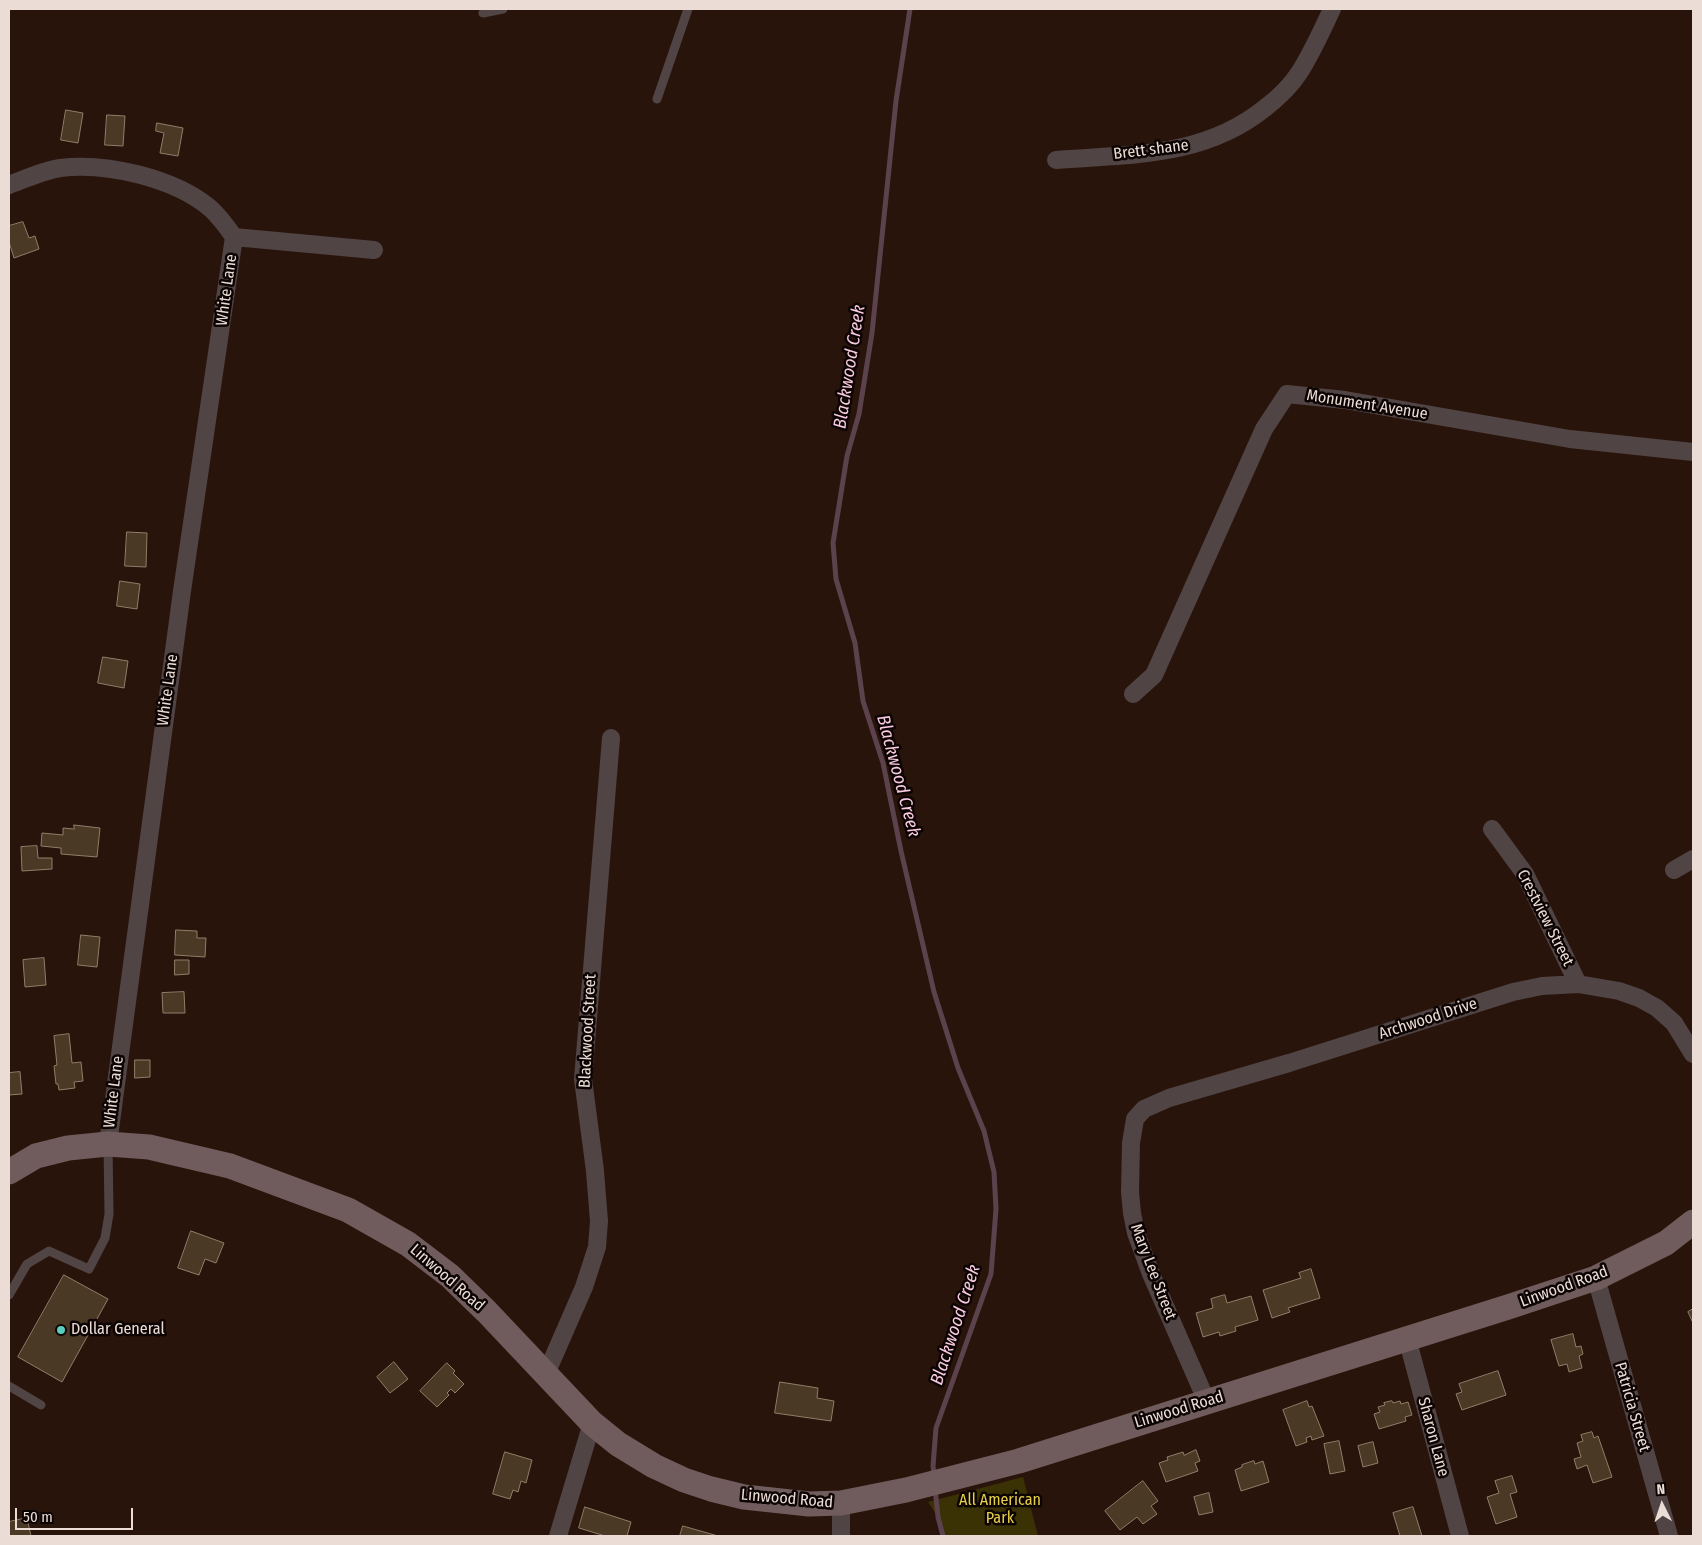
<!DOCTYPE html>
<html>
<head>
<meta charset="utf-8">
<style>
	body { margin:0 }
	#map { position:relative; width:1702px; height:1545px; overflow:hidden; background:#29140b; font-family:"Fira Sans Condensed",sans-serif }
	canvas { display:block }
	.frame { position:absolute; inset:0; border:10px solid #ecdcd6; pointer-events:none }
	.north { position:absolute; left:1637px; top:1480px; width:50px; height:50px; -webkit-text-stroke:4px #0b0402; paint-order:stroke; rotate:356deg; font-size:14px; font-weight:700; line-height:20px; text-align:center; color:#ecdcd6 }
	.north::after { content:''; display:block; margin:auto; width:18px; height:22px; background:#ecdcd6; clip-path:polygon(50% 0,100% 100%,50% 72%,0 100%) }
	.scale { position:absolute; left:15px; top:1508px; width:118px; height:22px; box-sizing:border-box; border:2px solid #ecdcd6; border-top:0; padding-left:6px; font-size:15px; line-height:18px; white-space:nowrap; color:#ecdcd6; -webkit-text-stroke:4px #0b0402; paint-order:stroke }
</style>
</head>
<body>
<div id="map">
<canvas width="1702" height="1545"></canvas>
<div class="frame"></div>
<div class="north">N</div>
<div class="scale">50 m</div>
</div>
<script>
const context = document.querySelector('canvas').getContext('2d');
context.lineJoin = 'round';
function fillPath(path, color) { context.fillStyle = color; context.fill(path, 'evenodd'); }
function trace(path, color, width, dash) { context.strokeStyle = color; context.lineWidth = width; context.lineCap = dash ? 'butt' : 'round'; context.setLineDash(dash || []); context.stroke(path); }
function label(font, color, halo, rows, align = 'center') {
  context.font = font + ' "Fira Sans Condensed",sans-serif'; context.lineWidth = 5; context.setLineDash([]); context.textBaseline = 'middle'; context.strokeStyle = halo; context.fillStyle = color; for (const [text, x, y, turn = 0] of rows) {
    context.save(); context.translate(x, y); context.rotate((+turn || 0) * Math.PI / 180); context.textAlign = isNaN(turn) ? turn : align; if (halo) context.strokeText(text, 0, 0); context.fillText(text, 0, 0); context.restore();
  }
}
fillPath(new Path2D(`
	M1023 1477 1038 1536H943L938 1517 928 1502Z`), '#3a3204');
trace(new Path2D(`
	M910 9 896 101 872 333 859 414 847 456 833 543 836 579 855 643 863 701 883 763 901 851 934 992 958 1068 984 1131 994 1172 996 1209 991 1274 936 1428 933 1466 934 1475
	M935 1488 938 1517 943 1536`), '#5c424c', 5);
const building = new Path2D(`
	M66 110 83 113 78 143 61 140Z
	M107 115 125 116 123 146 105 145Z
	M157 123 183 128 178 156 160 153 164 133 156 131Z
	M23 222 29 238 35 236 39 249 14 258 9 242V226Z
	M127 532 147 533 146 567 125 566Z
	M120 581 140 584 137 609 117 606Z
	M103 657 128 661 124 688 98 683Z
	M74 825 100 828 97 857 61 854V848L41 846 42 833 63 835V828L74 829Z
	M37 846 38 858H52V869L22 871 21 847Z
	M176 930 197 931V938H206L205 957 175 955Z
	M81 935 100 937 97 967 78 965Z
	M44 958 46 985 25 987 23 960Z
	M175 960H189V974L175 975Z
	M184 992 185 1013H163L162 993Z
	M69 1034 72 1063 81 1062 83 1081 74 1082 75 1088 59 1090 58 1084H56L54 1066 57 1065 54 1036Z
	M135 1060H150V1077L135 1078Z
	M20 1072 22 1094 9 1095V1073Z
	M191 1231 224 1243 216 1263 205 1259 199 1275 178 1268Z
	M1311 1269 1320 1298 1288 1308 1290 1312 1272 1318 1263 1290 1301 1278 1299 1273Z
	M64 1275 108 1299 62 1382 18 1357Z
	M1225 1295 1227 1303 1251 1296 1258 1320 1235 1327 1236 1331 1220 1336 1219 1332 1203 1337 1196 1313 1213 1308 1211 1299Z
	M1693 1309V1323L1688 1312Z
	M1573 1334 1576 1347 1581 1346 1583 1354 1579 1356 1582 1368 1569 1372 1567 1364 1559 1366 1551 1340Z
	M394 1362 408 1379 390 1393 377 1377Z
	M447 1363 455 1371 453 1373 464 1384 455 1393 451 1389 447 1393 449 1395 437 1407 420 1391Z
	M1498 1371 1506 1395 1462 1410 1456 1394 1462 1392 1459 1384Z
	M780 1382 818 1388 817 1398 834 1401 831 1421 775 1413Z
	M1307 1401 1309 1407 1312 1406 1324 1436 1312 1440 1311 1436 1306 1438 1307 1442 1296 1446 1283 1410Z
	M1392 1401 1393 1403 1400 1401 1401 1404 1408 1402 1412 1415 1405 1417 1406 1421 1379 1429 1374 1414 1380 1412 1378 1407 1385 1405 1384 1403Z
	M1592 1432 1594 1438 1598 1436 1612 1477 1593 1483 1587 1465 1577 1469 1574 1459 1581 1457 1577 1443 1583 1441 1581 1435Z
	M1339 1441 1345 1471 1330 1474 1324 1444Z
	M1373 1442 1378 1463 1363 1467 1358 1446Z
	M1196 1450 1200 1461 1195 1463 1198 1471 1166 1482 1159 1463 1168 1460 1167 1457 1183 1452 1184 1455Z
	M505 1452 532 1460 526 1483 521 1481 518 1492 513 1490 510 1499 493 1494Z
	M1254 1461 1255 1464 1263 1461 1269 1482 1241 1491 1235 1470 1242 1467V1465Z
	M1512 1476 1517 1492 1510 1494 1517 1517 1496 1524 1487 1497 1499 1493 1495 1481Z
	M1143 1481 1158 1501 1151 1506 1157 1514 1143 1524 1137 1517 1120 1530 1105 1511Z
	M1209 1493 1213 1512 1199 1515 1194 1497Z
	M585 1507 631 1522 627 1536H605L579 1528Z
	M1413 1507 1422 1536H1400L1393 1513Z
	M27 1518 31 1536H9V1522Z
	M683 1526 718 1536H680Z`);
fillPath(building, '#493925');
trace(building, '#907e69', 1);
trace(new Path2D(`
	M483 13 503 9
	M657 99 688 9
	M9 1295 27 1264 49 1251 89 1269 105 1238 109 1214 108 1144
	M9 1386 41 1405`), '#514445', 9);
trace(new Path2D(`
	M1056 160C1130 154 1203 158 1265 108 1278 98 1290 87 1299 73 1312 53 1322 30 1332 9
	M9 185C25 179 42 171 60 168 106 162 174 178 210 208 219 216 227 227 234 237L182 591 108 1144
	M234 237 374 250
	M1133 694 1154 675 1264 429 1287 394 1345 400 1570 439 1693 452
	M1492 829 1525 874 1578 984
	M1674 870 1693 859
	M1596 1278 1669 1536
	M1407 1338 1460 1536
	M546 1374 584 1287 597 1247 599 1221 595 1171 583 1079 611 738
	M1207 1402 1151 1274 1136 1233 1132 1213 1130 1192 1131 1143 1135 1119 1144 1109 1169 1098 1289 1063 1513 992 1542 986 1578 984 1619 991 1639 998 1657 1008 1674 1023 1693 1054
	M841 1503V1536
	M558 1536 592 1423`), '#514445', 18);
trace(new Path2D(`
	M9 1172 36 1156 68 1148 108 1144 149 1147 230 1166 348 1210 408 1244 450 1276 487 1312 592 1423 618 1444 654 1466 684 1480 711 1489 744 1497 809 1504 841 1503 906 1490 1019 1461 1508 1307 1596 1278 1666 1243 1693 1222`), '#705c5c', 25);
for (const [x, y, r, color] of [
	[61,1330,5,"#5acebe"]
]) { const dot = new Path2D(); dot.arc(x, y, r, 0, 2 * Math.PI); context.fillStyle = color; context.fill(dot); trace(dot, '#0b0402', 2); }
label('16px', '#ecdcd6', '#0b0402', [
	["Brett shane",1151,150,-7],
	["White Lane",227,290,-82],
	["Monument Avenue",1367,405,9],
	["White Lane",168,690,-82],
	["Crestview Street",1545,918,63],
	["Archwood Drive",1428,1019,-18],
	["Blackwood Street",588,1031,-87],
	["White Lane",114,1092,-83],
	["Mary Lee Street",1153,1272,69],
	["Linwood Road",447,1278,41],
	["Linwood Road",1564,1287,-20],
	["Patricia Street",1632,1407,74],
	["Linwood Road",1179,1410,-17],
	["Sharon Lane",1433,1437,75],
	["Linwood Road",787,1499,5]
]);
label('16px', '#ecdcd6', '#0b0402', [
	["Dollar General",71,1330]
], 'left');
label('16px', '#e6cf48', '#0b0402', [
	["All American",1000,1501],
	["Park",1000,1519]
]);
label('italic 18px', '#facbe2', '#0b0402', [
	["Blackwood Creek",850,367,-81],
	["Blackwood Creek",898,776,75],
	["Blackwood Creek",956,1325,-72]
]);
</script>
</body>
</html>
